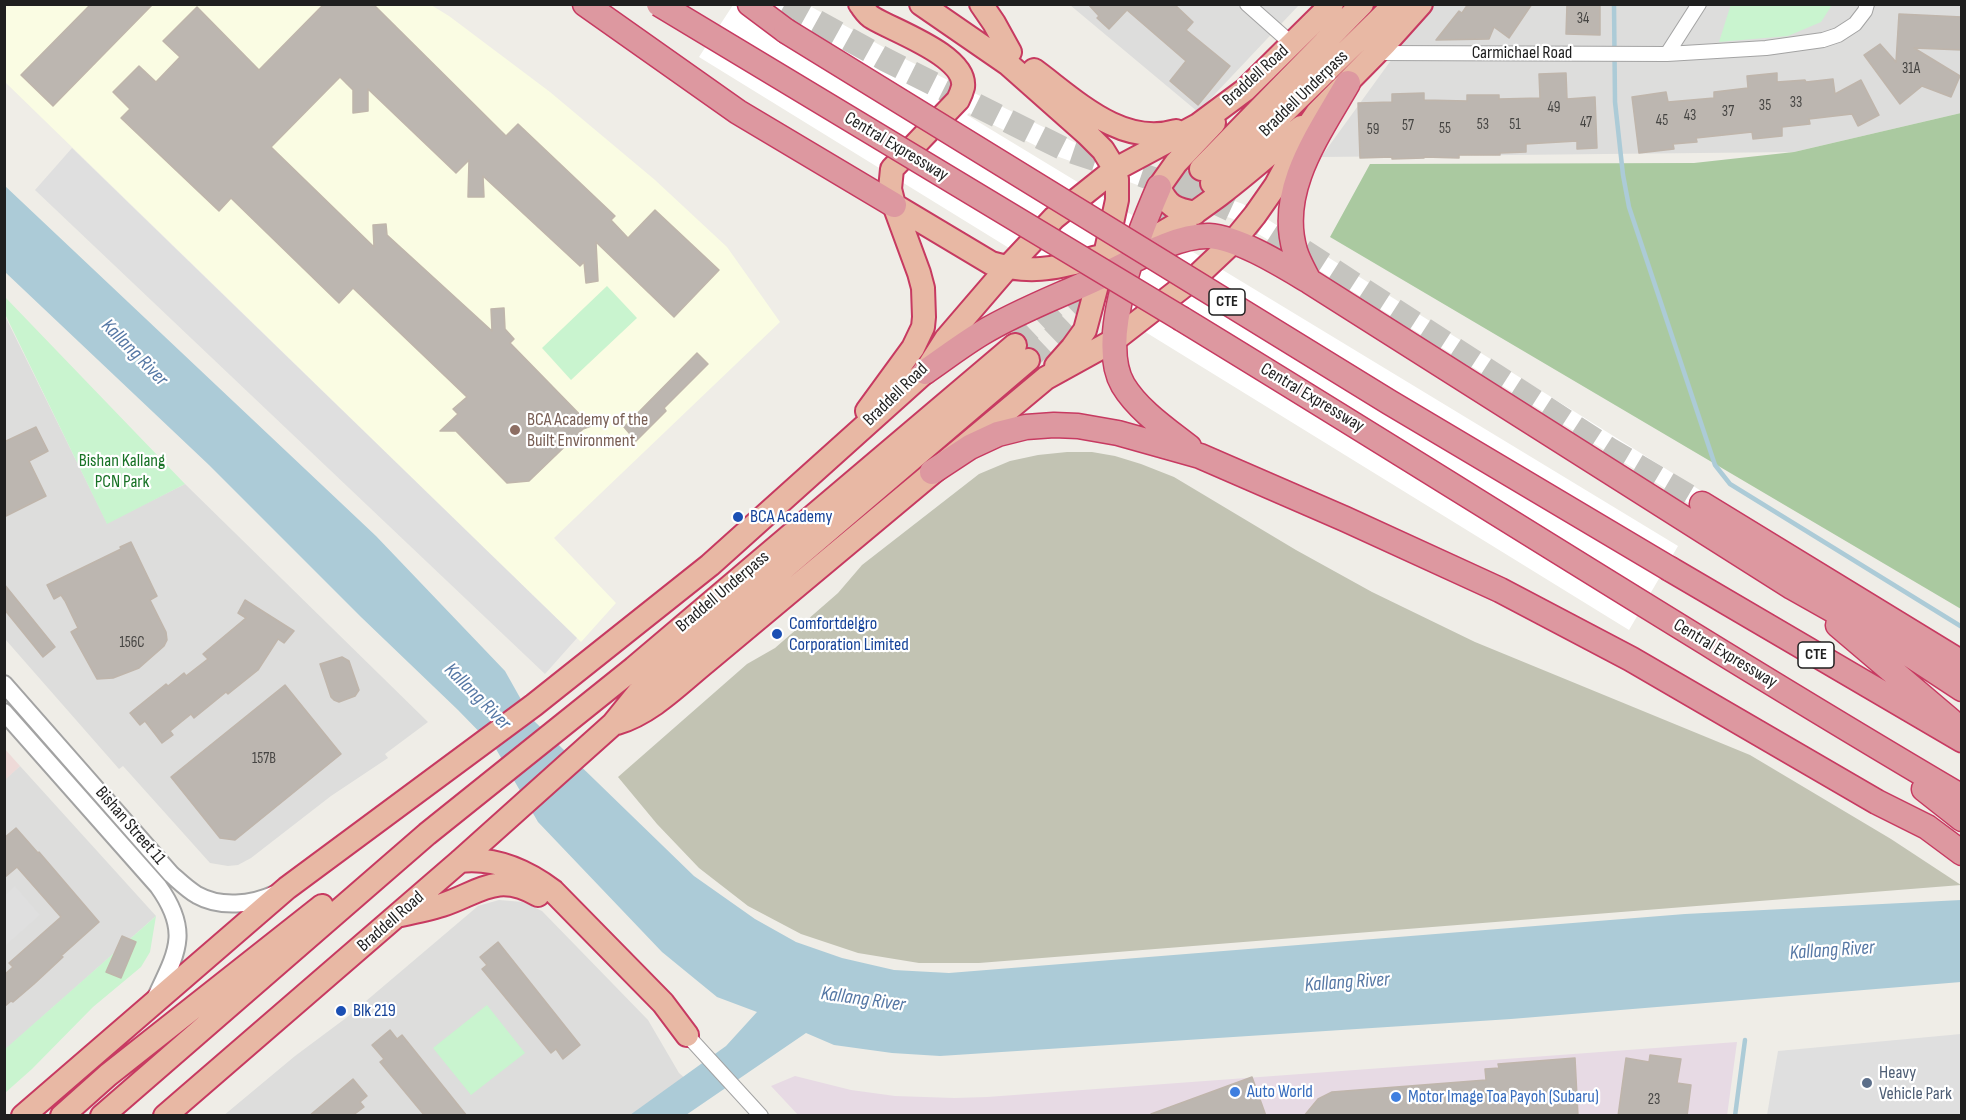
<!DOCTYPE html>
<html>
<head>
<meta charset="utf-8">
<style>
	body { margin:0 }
	#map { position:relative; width:1966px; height:1120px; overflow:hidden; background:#efede7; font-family:"Sofia Sans Condensed",sans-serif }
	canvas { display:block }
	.frame { position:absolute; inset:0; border:6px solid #1f1f1f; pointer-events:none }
</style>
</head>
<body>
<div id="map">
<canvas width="1966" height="1120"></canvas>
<div class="frame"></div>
</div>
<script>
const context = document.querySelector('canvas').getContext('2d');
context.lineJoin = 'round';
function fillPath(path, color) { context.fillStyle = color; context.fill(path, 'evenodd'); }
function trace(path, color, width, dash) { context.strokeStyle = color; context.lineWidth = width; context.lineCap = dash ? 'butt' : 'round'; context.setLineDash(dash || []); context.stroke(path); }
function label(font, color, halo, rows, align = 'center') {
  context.font = font + ' "Sofia Sans Condensed",sans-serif'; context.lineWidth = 4.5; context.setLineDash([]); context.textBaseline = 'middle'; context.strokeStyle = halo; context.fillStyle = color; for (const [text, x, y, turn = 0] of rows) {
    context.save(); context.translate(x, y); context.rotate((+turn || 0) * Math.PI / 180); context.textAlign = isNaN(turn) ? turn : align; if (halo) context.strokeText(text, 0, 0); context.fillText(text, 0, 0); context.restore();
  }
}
fillPath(new Path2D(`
	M1070 5H1299L1198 112Z
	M1431 5H1961V113L1794 152 1321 157Z
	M4 314 107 523 185 484 428 722 385 754 388 758 331 796 251 858 238 865 228 866 210 863 123 766 119 769 5 639Z
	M20 766 156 916 5 1050 4 780Z
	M499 900 523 902 542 911 648 1020 679 1073 686 1079 634 1115 223 1116 295 1056 346 1018 478 906Z`), '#dddddc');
fillPath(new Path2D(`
	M4 748 20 766 5 780H4Z`), '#eedad8');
fillPath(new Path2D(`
	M1737 1042 1727 1116H799L771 1086 795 1076 851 1090 895 1096 954 1098 987 1097Z`), '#e7dae4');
fillPath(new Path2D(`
	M4 5H431L449 16 550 92 655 180 727 247 780 322 554 538 616 603 581 642 5 82Z`), '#fafce3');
fillPath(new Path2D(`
	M1067 452H1092L1115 456 1141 464 1174 477 1296 550 1372 592 1475 642 1750 755 1891 839 1961 885 979 963H919L858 953 801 934 748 906 699 868 657 824 618 777 747 664 775 648 838 593 862 565 979 474 1010 461 1038 455Z`), '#c2c3b3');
fillPath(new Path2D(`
	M1961 113V609L1330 237 1370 164 1694 163 1794 152Z`), '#aac9a0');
fillPath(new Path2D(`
	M1731 4H1832V5L1821 22 1788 36 1719 42Z
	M607 286 637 318 571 380 542 348Z
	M5 297 185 484 107 524 5 314Z
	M156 916 150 952 141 967 93 1007 32 1069 5 1093 4 1050Z
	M487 1005 525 1053 471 1095 433 1048Z`), '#c9f4cf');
fillPath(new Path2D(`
	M72 148 577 638 545 674 35 190Z
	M15 886 40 915 5 946V895Z
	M1961 1034V1115H1767L1778 1051Z`), '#dfdfdf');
fillPath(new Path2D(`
	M4 185 376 536 505 671 532 719 694 876 755 919 796 942 842 958 894 970 949 973 1685 914 1961 900V982L1511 1019 940 1056 892 1053 834 1045 806 1033 686 1115H630L726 1046 757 1012 717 997 662 952 538 822 496 749 458 710 361 617 209 465 5 272Z`), '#accbd7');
fillPath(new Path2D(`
	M733 5H808L903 58 1082 146 1243 204 1706 494 1698 509 1309 264 1233 219 1059 157 969 113 967 115 1678 546 1629 630 699 57Z`), '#fff');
trace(new Path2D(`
	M1614 4 1615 102 1623 175 1629 207 1715 465 1730 484 1962 627
	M1735 1116 1745 1040`), '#accbd7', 4.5);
const building = new Path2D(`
	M91 4H153L53 106 21 75Z
	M324 4H373L506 136 518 124 615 216 611 220 628 238 655 210 719 270 674 317 596 242 598 281 586 283 584 262 580 266 483 176 484 197H468L469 160 456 173 368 89V111L353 113V90L340 77 271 147 374 247 373 225 386 224 387 235 492 331 491 309 504 308 505 329 514 339 510 343 591 426 583 429 529 481 507 483 456 431H440L458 414 453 409 467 397 353 288 339 303 231 198 219 211 121 118 130 109 113 92 139 66 156 82 180 57 163 41 197 7 259 70Z
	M1088 4H1174L1193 22 1186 30 1230 66 1198 105 1170 81 1186 61 1127 10 1109 29 1097 18 1099 16Z
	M1468 4H1532L1509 38 1494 27 1489 39 1436 40 1459 11 1462 13Z
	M1567 4H1600V35L1566 34Z
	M1899 14 1962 17V50L1914 48 1960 76 1951 97 1922 86 1900 104 1864 55 1880 44 1896 62Z
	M1566 73 1567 99 1595 97 1597 148 1577 149V141L1526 144V152L1500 153V155H1459V158L1424 157V158L1392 159V157L1360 158 1358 103 1392 102V94L1424 93V100L1467 101V95H1499V99L1540 98 1539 74Z
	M1777 73V82L1805 80 1806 82 1833 79 1835 94 1861 80 1879 115 1858 126 1852 114 1809 119 1810 124 1782 127V136L1753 139 1752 132 1696 138 1697 142 1673 144 1674 149 1639 153 1632 97 1666 92 1668 102 1714 98V92L1748 88 1747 76Z
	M697 353 708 364 664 408 666 411 636 441 624 427Z
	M36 427 48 451 29 461 46 496 4 517V442Z
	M131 542 157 596 150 600 166 632 167 640 164 646 139 668 113 678 97 679 71 632 78 628 65 601 61 595 54 599 47 585 121 549 120 547Z
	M4 584 55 647 43 657 4 609Z
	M245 600 294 631 284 643 278 639 258 670 228 694 226 692 194 718 191 714 170 731 173 735 162 743 145 721 140 725 130 713 166 684 168 686 184 673 186 676 208 659 203 654 246 618 238 613Z
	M342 657 349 661 359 690 355 696 339 702 334 700 331 697 320 664Z
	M285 685 341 754 235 840 220 838 171 777Z
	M16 828 38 853 39 852 99 922 61 956 63 957 34 984 13 1002 11 1001 4 1007V975L13 967 9 963 61 917 17 867 4 878V838Z
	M122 936 136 942 121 978 106 972Z
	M498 942 580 1045 563 1059 556 1049 551 1053 482 969 487 965 480 957Z
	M390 1030 397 1039 402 1035 467 1116H425L380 1062 384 1059 372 1045Z
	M1650 1055 1681 1059 1677 1083 1691 1085 1687 1116H1618L1626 1058 1649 1062Z
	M1575 1058 1578 1116H1304L1318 1099 1332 1092 1486 1080 1485 1069 1499 1068 1498 1064Z
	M1252 1077 1266 1116H1152L1151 1114Z
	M353 1079 367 1096 360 1102 364 1107 352 1116H309Z`);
fillPath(building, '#bcb6b0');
trace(building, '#bfb5ab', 1.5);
trace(new Path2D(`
	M1153 214 1201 169
	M1174 219 1212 183
	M1015 345 1070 293
	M1028 360 1101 290`), '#c5c4bf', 22, [22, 11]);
trace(new Path2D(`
	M785 4 886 60 1062 148 1195 193 1260 223 1609 449 1702 504`), '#c5c4bf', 24, [24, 12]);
const minor = new Path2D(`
	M1247 4 1292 44
	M1377 53 1667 54 1766 48 1823 40 1838 35 1855 24 1865 11 1867 4
	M1667 54 1699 4
	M687 1035 761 1116`);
const tertiary = new Path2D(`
	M4 684 171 874C179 881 187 889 197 895 220 908 252 905 275 894
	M4 712 158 886C191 932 177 952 155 999`);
const trunk = new Path2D(`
	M860 4C864 9 867 15 873 18 894 31 967 56 963 87 962 91 960 96 958 100L892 169 890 189 894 205 919 273 923 288 924 317 923 327 913 348 867 411
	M921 4 1008 64 1087 134 1103 150 1111 163 1117 179V200L1105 255 1085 330 1072 348 1056 366
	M981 4 994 23 1010 52
	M1034 70C1075 100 1121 147 1176 131
	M1201 169 1362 4
	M1212 183 1395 4
	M894 205 991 263C1028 274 1054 269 1090 259 1106 255 1124 252 1139 245 1200 216 1250 171 1301 127
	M1195 213C1175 209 1168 207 1159 187L1176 163 1214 123
	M617 723C651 713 679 684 706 662L1046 378 1113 341 1198 275 1233 242 1255 215 1276 185 1306 129 1317 113 1386 43 1421 4
	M460 861C495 857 525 870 553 891L663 1003 687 1035
	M401 915C415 912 429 909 442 905 479 893 497 871 538 895
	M23 1116 287 888 534 705 710 565 925 372 946 339 1007 268 1054 218 1114 170 1198 125 1245 90 1332 4
	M62 1116 108 1075 322 906
	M102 1116 427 834 634 668 1015 345
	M165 1116 460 861 613 724 639 692 1028 360`);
const motorway = new Path2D(`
	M585 4 738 112 894 205
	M750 4 786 31
	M1159 187C1139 233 1096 339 1123 385 1138 410 1166 429 1189 447
	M1309 281C1304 271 1298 261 1295 251 1277 190 1319 134 1348 83
	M1182 319C1443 478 1699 642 1962 797
	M925 372C944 359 962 345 982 333 1020 310 1062 295 1102 276 1132 262 1175 235 1209 236 1239 238 1282 265 1309 281L1792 587 1895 645 1962 689
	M932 472 970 447 998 434 1026 427 1054 425 1078 426 1118 433 1200 456 1345 519 1500 590 1631 659 1877 802 1927 827 1962 853
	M1702 504 1962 663
	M1670 569 1962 740
	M1838 625 1951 721
	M1924 789 1962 819`);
trace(minor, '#a3a3a3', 16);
trace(tertiary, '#a3a3a3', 20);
trace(trunk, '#c73a61', 26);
trace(motorway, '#c73a61', 27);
trace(minor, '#fff', 14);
trace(tertiary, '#fff', 16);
trace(trunk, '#e8b8a4', 22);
trace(motorway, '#dd98a0', 24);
const motorwayBridge = new Path2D(`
	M659 4 1182 319
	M786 31 1389 402 1670 569`);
trace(motorwayBridge, '#c73a61', 27, []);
trace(motorwayBridge, '#dd98a0', 24);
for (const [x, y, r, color] of [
	[515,430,6,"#8d6e63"],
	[738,517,6,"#1a4fb4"],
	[777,634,6,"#1a4fb4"],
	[341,1011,6,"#1a4fb4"],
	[1867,1083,6,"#5c6f8a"],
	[1235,1092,6,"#3f7fe0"],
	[1396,1097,6,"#3f7fe0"]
]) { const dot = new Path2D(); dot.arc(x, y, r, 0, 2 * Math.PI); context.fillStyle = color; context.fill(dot); trace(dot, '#fff', 2); }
label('15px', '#464543', null, [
	["34",1583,19],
	["31A",1911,69],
	["33",1796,103],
	["35",1765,106],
	["49",1554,108],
	["37",1728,112],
	["43",1690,116],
	["45",1662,121],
	["47",1586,123],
	["53",1483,125],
	["51",1515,125],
	["57",1408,126],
	["55",1445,129],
	["59",1373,130],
	["156C",132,643],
	["157B",264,759],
	["23",1654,1100]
]);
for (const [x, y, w] of [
	[1227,302,36],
	[1816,655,36]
]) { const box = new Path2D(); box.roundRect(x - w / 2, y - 13, w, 26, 4.5); context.fillStyle = '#fff'; context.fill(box); trace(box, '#1f1f1f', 1.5); }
label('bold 16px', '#1f1f1f', null, [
	["CTE",1227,302],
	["CTE",1816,655]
]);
label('18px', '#1f1f1f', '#fff', [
	["Carmichael Road",1522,53],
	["Braddell Road",1256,76,-42],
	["Braddell Underpass",1304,94,-44],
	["Central Expressway",896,147,31],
	["Braddell Road",896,395,-44],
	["Central Expressway",1312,398,31],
	["Braddell Underpass",723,592,-40],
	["Central Expressway",1725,654,31],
	["Bishan Street 11",130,826,49],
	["Braddell Road",391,922,-41]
]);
label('18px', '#785e54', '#fff', [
	["BCA Academy of the",527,420],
	["Built Environment",527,441]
], 'left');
label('18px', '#187226', '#fff', [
	["Bishan Kallang",122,461],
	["PCN Park",122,482]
]);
label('18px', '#164399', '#fff', [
	["BCA Academy",750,517],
	["Comfortdelgro",789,624],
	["Corporation Limited",789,645],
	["Blk 219",353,1011]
], 'left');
label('18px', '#4e5e75', '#fff', [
	["Heavy",1879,1073],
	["Vehicle Park",1879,1094]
], 'left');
label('18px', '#366cbe', '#fff', [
	["Auto World",1247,1092],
	["Motor Image Toa Payoh (Subaru)",1408,1097]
], 'left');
label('italic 20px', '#5678a5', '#fff', [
	["Kallang River",134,353,45],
	["Kallang River",477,697,45],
	["Kallang River",1832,951,-4],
	["Kallang River",1347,983,-4],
	["Kallang River",863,1000,8]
]);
</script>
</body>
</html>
